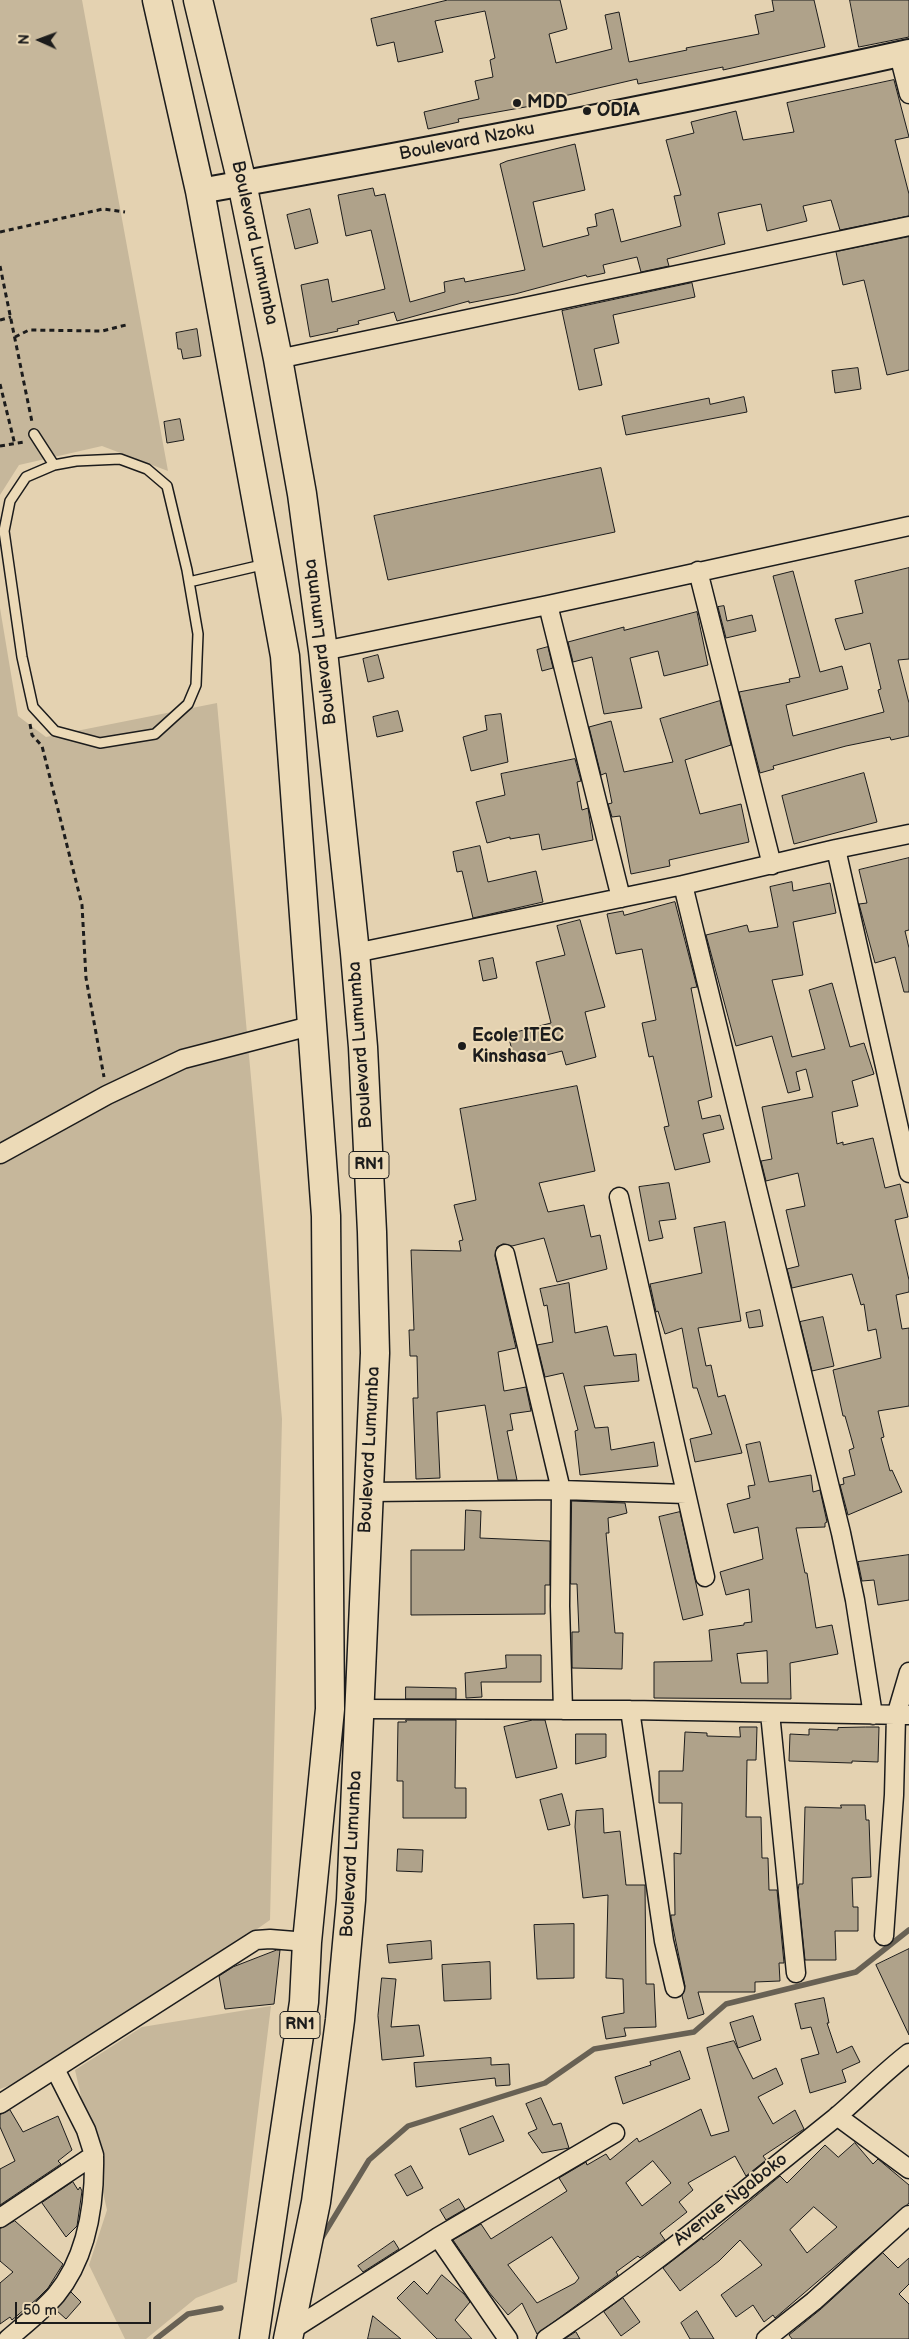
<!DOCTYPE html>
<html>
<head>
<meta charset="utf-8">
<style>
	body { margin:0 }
	#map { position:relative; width:909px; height:2339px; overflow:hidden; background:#e4d2b1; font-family:"Balsamiq Sans",sans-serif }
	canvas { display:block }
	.north { position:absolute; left:15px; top:15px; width:50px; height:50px; -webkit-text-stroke:4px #ecdab7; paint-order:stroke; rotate:272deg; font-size:14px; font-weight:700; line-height:20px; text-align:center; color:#1c1c1c }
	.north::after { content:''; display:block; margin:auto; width:18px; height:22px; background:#1c1c1c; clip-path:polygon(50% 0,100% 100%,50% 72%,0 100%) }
	.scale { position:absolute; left:15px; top:2302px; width:136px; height:22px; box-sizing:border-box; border:2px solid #1c1c1c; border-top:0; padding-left:6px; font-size:15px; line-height:18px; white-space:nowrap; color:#1c1c1c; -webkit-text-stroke:4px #ecdab7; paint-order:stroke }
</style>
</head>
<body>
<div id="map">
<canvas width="909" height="2339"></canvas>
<div class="north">N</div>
<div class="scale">50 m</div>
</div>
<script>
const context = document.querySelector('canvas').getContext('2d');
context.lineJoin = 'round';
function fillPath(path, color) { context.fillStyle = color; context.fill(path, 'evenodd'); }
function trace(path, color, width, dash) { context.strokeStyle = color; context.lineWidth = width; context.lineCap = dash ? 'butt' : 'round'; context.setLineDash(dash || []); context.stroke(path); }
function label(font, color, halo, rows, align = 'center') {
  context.font = font + ' "Balsamiq Sans",sans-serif'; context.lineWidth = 4; context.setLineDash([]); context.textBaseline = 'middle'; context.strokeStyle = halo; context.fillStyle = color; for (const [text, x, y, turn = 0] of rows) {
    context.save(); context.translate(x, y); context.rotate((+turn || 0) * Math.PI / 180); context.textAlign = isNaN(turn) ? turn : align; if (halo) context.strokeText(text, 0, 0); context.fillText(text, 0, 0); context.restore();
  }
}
fillPath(new Path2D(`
	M0 0H82L168 471 102 446 19 465 0 495Z
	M0 608 18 716 46 737 217 703 282 1419 270 1920 63 2065 0 2089Z
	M271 2006 237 2282 196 2298 146 2339H125L89 2265 107 2210 75 2070 142 2027Z`), '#c6b79b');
trace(new Path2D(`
	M321 2239 369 2160 408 2126 545 2083 594 2049 694 2032 726 2004 856 1972 909 1930
	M156 2339 188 2314 221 2308`), '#686154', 5.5);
const building = new Path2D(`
	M448 0H560L567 29 549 34 556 63 612 49 605 15 619 12 629 62 687 50 686 48 759 34 755 15 774 11 772 0H814L825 47 723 70V67L638 84 637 79 564 96 563 93 530 100 531 106 458 119 459 122 428 129 424 112 479 99 475 81 493 77 490 60 495 58 485 11 435 21 443 52 398 62 394 42 377 46 371 19Z
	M850 0H909V37L859 47Z
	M894 80 909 137 895 140 909 194V216L840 230 831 200 803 206 807 221 767 231 761 204 718 213 725 244 667 259 669 266 641 272 637 257 603 265 605 273 587 277 586 275 515 294 469 303V301L397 321 394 312 358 321 359 324 337 329 338 331 310 337 301 285 328 279 332 302 385 289 371 230 346 236 338 195 373 188 375 196 385 194 410 302 445 292 444 282 464 278 465 282 525 270 500 164 507 161 575 144 585 190 533 202 543 247 589 235 587 228 597 226 595 214 613 209 621 242 681 226 674 196 681 195 666 140 694 133 691 122 736 111 743 140 794 132 787 103Z
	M310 209 318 243 295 249 287 215Z
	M909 237V370L887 375 864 280 843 285 836 252Z
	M692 283 695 297 613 315 619 343 594 349 602 385 579 390 562 311Z
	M197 329 201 356 183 359 181 349H178L176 333Z
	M858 368 861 389 835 393 832 371Z
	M744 397 747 412 626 435 622 416 709 398 710 404Z
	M180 419 184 440 167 443 164 422Z
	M601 468 615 532 388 580 374 516Z
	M909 568V659L898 660 909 703V736L891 740 890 737 846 746 773 766 774 769 760 773 739 692 790 682 789 679 800 677 773 576 793 571 820 672 842 666 848 689 786 705 793 736 884 712 878 690 881 689 870 643 845 650 835 619 863 613 855 581Z
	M724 606 727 621 752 615 756 631 726 638 718 607Z
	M697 612 708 665 664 676 658 651 630 658 642 708 604 714 592 657 573 662 568 642 624 627V630Z
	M548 647 553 668 542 671 537 650Z
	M378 655 384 678 368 682 363 659Z
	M720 701 731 745 685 760 700 814 741 804 749 842 669 860 670 866 631 874 620 816 612 817 608 804 612 803 606 773 601 775 589 727 611 721 624 772 673 762 660 719Z
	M398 711 403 731 377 737 373 717Z
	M501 714 508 762 471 771 463 737 487 730 485 716Z
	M575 759 581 781 577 782 582 810 588 808 593 840 542 850 539 834 510 839V837L487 843 476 802 505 795 501 774Z
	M864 773 877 822 794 844 782 796Z
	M480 846 488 882 536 871 543 902 473 918 462 871 457 872 453 852Z
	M909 858V930L905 931 909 948V992H904L895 957 875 963 859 904 867 903 859 870Z
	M792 882 793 891 830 883 836 913 793 922 803 975 772 980 792 1057 825 1049 809 990 832 983 850 1047 864 1043 874 1074 852 1081 858 1106 832 1112 837 1144 843 1142V1145L873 1138 885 1188 900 1184 908 1217 895 1220 909 1280V1292L896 1295 902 1329 909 1328V1406L878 1411 884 1437 881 1438 890 1471 892 1470 902 1492 848 1515 840 1485 844 1484 843 1478 855 1475 849 1450 854 1448 845 1416H843L833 1370 881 1358 876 1329 868 1331 864 1304 861 1305 852 1274 792 1288 787 1269 799 1266 786 1210 805 1206 798 1173 766 1181 761 1161 772 1159 762 1107 813 1097 806 1069 796 1072 800 1090 788 1093 772 1036 736 1046 706 935 747 925 749 932 778 927 770 887Z
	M675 902 697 987 691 988 712 1097 698 1101 702 1119 720 1115 724 1129 703 1134 710 1162 675 1170 664 1127 669 1126 653 1056 649 1057 642 1023 656 1020 642 949 616 954 607 914 623 911 624 915Z
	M580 920 605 1007 585 1012 596 1057 566 1065 562 1051 515 1063 508 1034 551 1023 536 962 565 955 557 926Z
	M493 958 497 978 483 981 479 961Z
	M577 1086 595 1171 539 1183 548 1212 584 1205 591 1237 600 1235 607 1269 557 1282 544 1238 512 1246 503 1244 497 1247 495 1256 516 1348 498 1352 504 1391 526 1387 531 1411 510 1414 513 1430 507 1431 517 1480H498L485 1405 437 1412 440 1478 416 1479 413 1398H418L417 1356H410L409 1330H414L411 1250 461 1251 459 1241 463 1240 454 1205 476 1200 460 1109Z
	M669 1183 676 1219 659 1221 663 1238 649 1241 639 1187Z
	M725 1222 741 1321 698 1328 706 1366 711 1365 718 1397 725 1395 742 1453 695 1462 690 1439 712 1434 697 1388H693L682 1328 665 1334 658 1311 656 1312 650 1284 702 1273 694 1228Z
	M569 1283 575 1333 607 1326 614 1356 636 1354 639 1381 584 1386 595 1428 608 1427 611 1450 654 1442 658 1466 580 1475 575 1431 578 1430 563 1373 545 1377 537 1345 553 1342 547 1305 544 1306 540 1289Z
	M760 1310 763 1326 749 1328 746 1313Z
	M823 1317 834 1366 812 1371 800 1322Z
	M760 1442 769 1482 811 1475 813 1492 820 1490 827 1522 825 1523V1527L796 1528 805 1573H807L816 1628 832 1625 838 1654 790 1663 791 1699 654 1698V1662L712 1661 709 1630 744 1625V1623L752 1622 749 1589 726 1595 720 1572 763 1559 758 1527 734 1533 727 1504 750 1498 748 1486 755 1485 746 1445ZM767 1651 768 1683H741L737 1654Z
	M572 1501 625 1503 627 1513 608 1518 609 1533H606L615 1633H623L622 1669 572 1668V1632H579L577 1584H571Z
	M466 1510 481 1511 480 1538 550 1541V1585H545V1614L411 1615V1550H464Z
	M680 1512 703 1615 683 1620 659 1517Z
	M909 1555V1600L878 1605 874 1580 862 1581 858 1562Z
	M506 1655H541V1682H481L482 1697 466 1698 465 1673 506 1668Z
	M406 1687 456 1688V1699H406Z
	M406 1720H456L455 1788H466V1818H403V1781H397L398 1722H406Z
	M533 1720H545L557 1768 516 1778 504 1727Z
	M740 1727H757L756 1760H747L746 1817H761L762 1858H768L769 1890H777L784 1963H779L780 1981 755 1982V1992H698L704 2014 688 2019 682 1996 685 1986 671 1918V1915H675L674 1853 681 1854 682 1803H659V1771H683L685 1732 707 1733V1736L740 1737Z
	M866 1727H879L878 1762 852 1761V1763L789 1761 790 1734 809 1735V1729L838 1730V1728Z
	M576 1734H606V1757L576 1764Z
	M562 1794 570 1825 548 1830 540 1800Z
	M841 1805H865L866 1820H869L871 1877 852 1878 853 1907H858V1931H835L836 1960H805L798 1891 799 1884H803L805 1807 841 1808Z
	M603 1809 604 1833 620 1831 626 1885H645L646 1984H654L656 2027 624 2028 626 2036 606 2039 602 2017 624 2013 623 1979 606 1978 608 1895 583 1898 575 1827 576 1811Z
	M398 1849 423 1850 422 1872 397 1871Z
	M574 1924V1978L537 1979 534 1925Z
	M431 1941 432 1959 389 1963 387 1945Z
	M909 1949V2035L876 1965Z
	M277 1950H280L274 2004 225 2009 219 1976 233 1967Z
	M490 1962 491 1999 444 2001 442 1965Z
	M382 1978 396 1979 391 2027 419 2025 424 2056 382 2060 378 2016Z
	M824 1998 829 2023H827L837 2053 852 2046 860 2062 842 2070 846 2082 810 2093 801 2059 819 2054 811 2027 801 2029 795 2004Z
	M753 2016 761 2040 738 2048 730 2023Z
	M734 2041 753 2079 776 2068 783 2084 758 2097 773 2124 795 2110 804 2129 763 2156 766 2160 746 2176 735 2156 688 2183 693 2190 679 2202 687 2212 660 2233 665 2240 640 2258 638 2256 616 2272 618 2275 537 2334 522 2303 508 2315 488 2291 453 2240 481 2224 491 2239 567 2191 559 2178 586 2162 587 2165 606 2154 610 2160 637 2138 639 2142 701 2109 711 2136 729 2131 707 2048ZM653 2161 671 2183 642 2206 626 2183ZM552 2237 579 2278 575 2283 537 2303 508 2265Z
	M680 2051 690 2079 623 2104 615 2077 651 2065 650 2062Z
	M491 2058V2065L509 2064 510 2085 496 2086 495 2078 416 2087 414 2063Z
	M541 2098 553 2125 561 2123 569 2148 542 2153 528 2133 537 2129 526 2104Z
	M10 2110 23 2132 58 2116 72 2150 58 2161 61 2164 0 2205V2169L15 2161 0 2127V2115Z
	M493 2116 504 2141 469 2155 460 2129Z
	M855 2143 873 2164 878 2159 909 2185V2203L775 2318 773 2315 764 2322 753 2305 736 2317 721 2295 762 2265 740 2240 719 2261 680 2291 663 2268 702 2238 703 2240 780 2176 787 2183 825 2145 838 2157ZM814 2207 837 2227 807 2253 790 2230Z
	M411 2166 423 2188 407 2196 395 2175Z
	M73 2182 78 2190 80 2187 82 2191 77 2226 66 2237 42 2203Z
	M459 2199 465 2209 446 2220 440 2210Z
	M15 2221 63 2264 48 2288 38 2298 12 2320 10 2317 0 2324V2283L13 2272 0 2261V2229Z
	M394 2241 399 2249 363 2272 358 2266Z
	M883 2253 898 2268 909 2258V2284L899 2294 909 2304V2339H792L789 2335 821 2309Z
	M442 2275 464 2294 470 2302 455 2320 472 2339H437L397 2298 414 2281 427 2294Z
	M71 2292 81 2302 66 2319 56 2310Z
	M623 2298 640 2322 621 2336 604 2312Z
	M697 2311 714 2339H690L681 2323Z
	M373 2316 401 2339H368Z
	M576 2332 580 2339H565Z`);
fillPath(building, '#afa28a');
trace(building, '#1c1c1c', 1);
const lane = new Path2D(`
	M34 434 54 465 76 461 120 459 147 469 167 486 187 570 198 634 196 685 188 704 155 734 100 743 55 731 33 707 22 657 4 531 10 501 26 477 54 465
	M189 582 266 564`);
const street = new Path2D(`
	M899 55 909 94
	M278 359 909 226
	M698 571 772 865
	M548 605 621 898
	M323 651 548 605 909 526
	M836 849 909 1173
	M683 885 841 1533 855 1600 873 1715
	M355 953 683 885 836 849 909 834
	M0 1154 107 1095 183 1059 314 1025
	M619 1197 705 1577
	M505 1254 561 1490 560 1606 563 1710
	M368 1492 561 1490 686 1494
	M359 1709 630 1710 909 1715
	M630 1710 664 1941 675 1988
	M770 1713 796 1973
	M884 1936 894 1795 896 1716 909 1672
	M0 2104 256 1940 270 1939 307 1942
	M837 2116 909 2169
	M0 2218 94 2155 86 2130 55 2069
	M438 2237 508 2339
	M290 2331 438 2237 615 2133
	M8 2339C24 2325 42 2311 56 2295 88 2256 95 2203 94 2155
	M546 2339C647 2272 740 2194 835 2118 860 2097 883 2073 909 2053
	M766 2339 814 2301 909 2215`);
const secondary = new Path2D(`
	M200 191C437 149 674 104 909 52`);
const highway = new Path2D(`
	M157 0 200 191 285 656 326 1216 330 1709 307 1942 304 2002 254 2339
	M198 0 242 183 278 359 302 494 323 651 355 953 363 1047 372 1232 375 1353 351 1900 340 2020 316 2202 288 2339`);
trace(lane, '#1c1c1c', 12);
trace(street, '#1c1c1c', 21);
trace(secondary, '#1c1c1c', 28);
trace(highway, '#1c1c1c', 31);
trace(new Path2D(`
	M0 232 103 209 125 212
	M0 266 32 422
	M0 320 11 317
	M15 337 29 330 102 331 126 325
	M0 384 15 445
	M0 446 24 442
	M30 724 32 735 42 746 82 905 86 978 104 1077`), '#1c1c1c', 3, [5, 4]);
trace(lane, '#ecdab7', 9);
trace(street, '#ecdab7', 18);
trace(secondary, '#ecdab7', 24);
trace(highway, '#ecdab7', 28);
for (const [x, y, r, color] of [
	[517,103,5,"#1c1c1c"],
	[587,111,5,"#1c1c1c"],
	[462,1046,5,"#1c1c1c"]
]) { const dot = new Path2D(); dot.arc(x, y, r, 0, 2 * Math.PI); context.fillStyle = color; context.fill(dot); trace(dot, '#ecdab7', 2); }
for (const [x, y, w] of [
	[369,1165,40],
	[300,2025,40]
]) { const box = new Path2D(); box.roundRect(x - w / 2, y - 13.5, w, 27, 4); context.fillStyle = '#ecdab7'; context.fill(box); trace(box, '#1c1c1c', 1); }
label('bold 16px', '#1c1c1c', null, [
	["RN1",369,1165],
	["RN1",300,2025]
]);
label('bold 18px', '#1c1c1c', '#ecdab7', [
	["MDD",527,103],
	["ODIA",597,111],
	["Ecole ITEC",472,1036],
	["Kinshasa",472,1057]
], 'left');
label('18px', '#1c1c1c', '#ecdab7', [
	["Boulevard Nzoku",467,142,-11],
	["Boulevard Lumumba",254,243,78],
	["Boulevard Lumumba",321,642,-97],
	["Boulevard Lumumba",361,1045,-94],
	["Boulevard Lumumba",370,1450,-87],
	["Boulevard Lumumba",352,1854,-87],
	["Avenue Ngaboko",731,2200,-38]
]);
</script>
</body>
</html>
